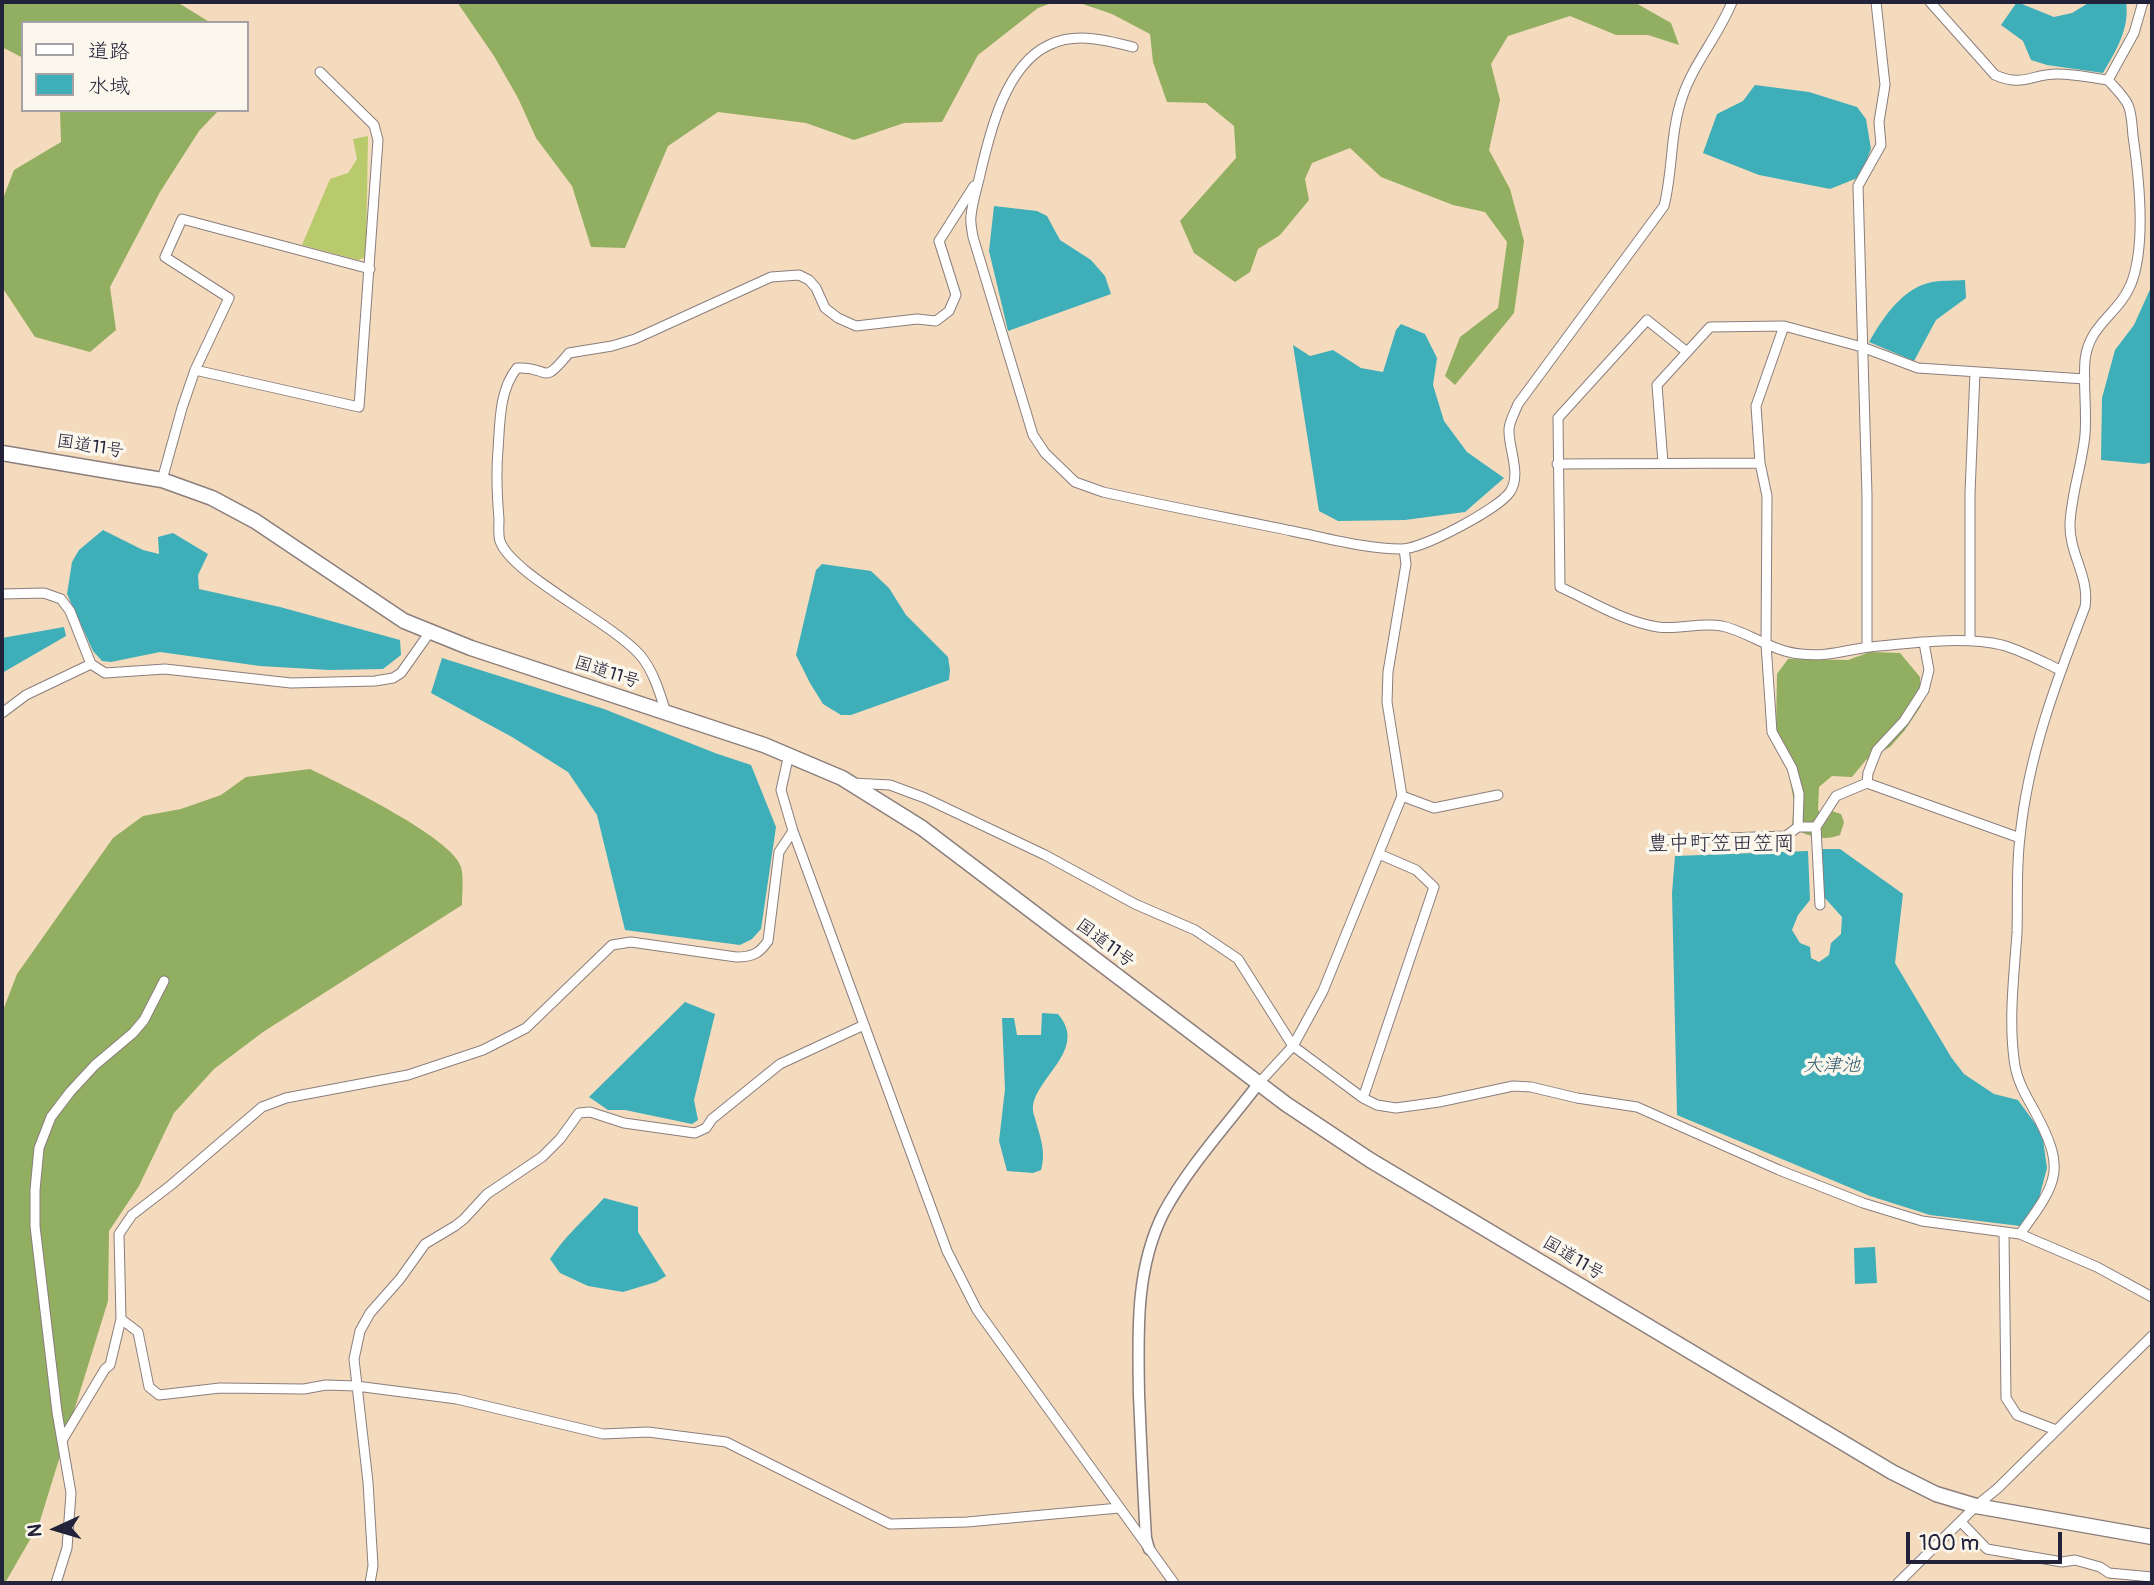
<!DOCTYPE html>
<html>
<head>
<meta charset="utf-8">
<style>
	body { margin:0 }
	#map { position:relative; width:2154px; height:1585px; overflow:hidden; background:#f4dbbe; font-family:Pangolin,"Klee One",sans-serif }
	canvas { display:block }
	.frame { position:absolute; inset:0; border:4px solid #22223b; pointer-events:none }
	.legend { position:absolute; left:21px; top:21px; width:228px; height:91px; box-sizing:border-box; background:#fbf7ec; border:2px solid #a4a2a5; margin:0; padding:9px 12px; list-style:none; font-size:21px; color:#22223b }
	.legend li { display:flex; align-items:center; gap:14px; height:35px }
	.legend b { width:35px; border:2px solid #a4a2a5 }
	.north { position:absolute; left:21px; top:1494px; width:70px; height:70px; -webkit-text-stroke:5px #fbf7ec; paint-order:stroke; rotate:266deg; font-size:19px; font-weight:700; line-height:28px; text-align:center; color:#22223b }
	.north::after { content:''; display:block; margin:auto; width:24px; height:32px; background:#22223b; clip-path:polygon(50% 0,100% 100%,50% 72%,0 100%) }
	.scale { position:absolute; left:1906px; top:1532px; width:156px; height:32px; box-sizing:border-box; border:4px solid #22223b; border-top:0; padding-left:9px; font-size:21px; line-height:24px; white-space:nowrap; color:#22223b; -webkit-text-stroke:5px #fbf7ec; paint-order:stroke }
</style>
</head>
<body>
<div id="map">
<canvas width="2154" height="1585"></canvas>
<div class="frame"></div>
<ul class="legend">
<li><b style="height:9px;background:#fff"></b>道路</li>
<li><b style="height:19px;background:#3eaeb9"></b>水域</li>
</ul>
<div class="north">N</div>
<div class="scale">100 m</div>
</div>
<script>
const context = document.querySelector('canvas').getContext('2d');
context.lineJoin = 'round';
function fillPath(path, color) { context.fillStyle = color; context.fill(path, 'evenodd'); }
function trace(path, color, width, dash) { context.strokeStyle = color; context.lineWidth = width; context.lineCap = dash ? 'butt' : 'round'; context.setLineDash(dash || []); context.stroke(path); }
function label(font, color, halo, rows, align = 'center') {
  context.font = font + ' Pangolin,"Klee One",sans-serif'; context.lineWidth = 7; context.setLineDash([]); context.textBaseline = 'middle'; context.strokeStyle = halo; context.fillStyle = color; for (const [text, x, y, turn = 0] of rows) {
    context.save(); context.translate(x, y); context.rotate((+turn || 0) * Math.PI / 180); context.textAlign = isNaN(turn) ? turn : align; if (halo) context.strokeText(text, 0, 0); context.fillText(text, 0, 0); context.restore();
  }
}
fillPath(new Path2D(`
	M368 136 366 257 358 260 302 245 330 179 348 173 357 159 353 139Z`), '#b9ca6d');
fillPath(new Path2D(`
	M2 2H177L211 23H23V58L2 47Z
	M457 2H1054L1038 8 978 55 942 122 904 123 854 140 806 123 718 112 668 146 625 248 591 247 572 186 536 138 518 98 494 56Z
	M1077 2H1634L1671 23 1679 45 1648 35H1616L1570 16 1508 36 1491 64 1500 100 1489 150 1510 189 1524 241 1514 313 1455 385 1445 376 1460 337 1498 308 1507 242 1485 212 1453 205 1381 177 1350 148 1312 163 1305 179 1309 200 1280 235 1258 249 1250 272 1235 282 1194 253 1180 221 1236 158 1234 126 1206 103 1167 102 1153 62 1150 34 1112 14Z
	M60 110H219L199 131 160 192 110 287 116 330 90 352 35 337 2 287V201L14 170 61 142Z
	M1870 652 1900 653 1920 677 1921 706 1905 730 1890 747 1866 760 1852 777 1832 776 1819 787 1818 810 1822 814 1832 811 1841 814 1844 822 1840 835C1823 842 1805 836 1792 826L1794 802 1784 746 1776 728 1777 674 1788 659 1848 660Z
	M310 769C339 783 453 838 461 867 464 878 462 894 462 905L263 1032 214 1069 174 1113 139 1186 109 1231 108 1301 39 1524 5 1583H2V1013L17 974 113 838 143 816 181 809 221 795 246 777Z`), '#92ae60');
fillPath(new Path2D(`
	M2017 2 2054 17 2072 13 2090 2H2126C2130 28 2116 51 2103 73L2047 65 2031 60 2023 41 2001 25Z
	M1755 85 1809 92 1857 107 1866 119 1871 149 1860 177 1830 189 1759 175 1703 153 1717 114 1743 101Z
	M994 206 1037 211 1047 216 1060 240 1091 260 1105 276 1111 294 1008 331 989 251Z
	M1965 280 1966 298 1936 320 1914 361 1869 342C1883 318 1902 288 1932 282 1942 280 1954 281 1965 280Z
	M2152 285V462L2144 464 2101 460 2102 398 2115 350 2134 325Z
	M1401 324 1425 334 1437 358 1433 385 1444 421 1467 452 1504 478 1465 512 1405 520 1338 521 1319 511 1293 345 1310 356 1333 350 1361 368 1383 372 1396 330Z
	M103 530 143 550 159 554 158 537 173 533 208 554 198 575 199 589 280 607 400 640 401 655 383 669 329 670 260 666 160 652 111 662 102 661 93 651 67 594 72 562 79 550Z
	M822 564 871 571 889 588 906 615 948 657 950 670 949 680 851 715H841L823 704 810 683 796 655 816 570Z
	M64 627 66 636 2 673V638Z
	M442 658 604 709 715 753 751 765 776 827 761 929 752 939 740 945 625 930 597 815 568 772 512 737 431 693Z
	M1820 849H1840L1903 894 1895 963 1951 1057 1964 1074 1994 1094 2018 1100 2042 1133 2047 1168 2039 1198 2020 1226 1930 1215 1870 1196 1677 1115 1672 893 1675 856 1808 851 1810 900 1798 915 1792 930 1800 943 1810 947 1811 958 1819 962 1829 955 1831 943 1841 934 1842 917 1824 897Z
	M685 1002 715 1014 694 1100 698 1120 692 1124 625 1110H608L589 1097Z
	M1042 1013 1058 1014C1088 1049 1038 1075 1033 1106 1032 1112 1035 1117 1036 1122 1041 1139 1046 1153 1041 1170L1033 1173 1007 1171 999 1141 1005 1089 1002 1018H1014L1017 1035H1041Z
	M604 1198 638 1207V1232L666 1276 656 1282 623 1292 588 1286 560 1273 550 1259C564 1237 586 1218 604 1198Z
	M1875 1247 1877 1283 1855 1284 1854 1248Z`), '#3eaeb9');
const minor = new Path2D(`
	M1930 2 1995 75C2025 88 2032 73 2059 74 2075 74 2092 78 2108 80 2114 87 2124 96 2128 105 2132 114 2132 126 2133 136 2139 177 2146 246 2131 284 2119 314 2089 324 2085 360 2083 385 2087 410 2085 435 2082 465 2071 495 2070 524 2069 554 2090 577 2085 607 2056 682 2028 756 2020 837 2016 869 2018 901 2017 933 2014 976 2008 1023 2015 1066 2018 1082 2026 1096 2034 1110 2066 1169 2059 1181 2020 1234
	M1133 47C1106 40 1076 32 1049 45 1004 66 989 136 979 179 976 191 972 204 971 216 970 223 972 230 973 237L1033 435 1045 453 1075 482 1103 492C1165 506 1229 518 1292 531 1327 538 1366 549 1402 549 1423 549 1498 509 1510 492 1522 474 1508 448 1509 429 1510 420 1515 412 1518 404L1664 206C1673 171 1670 133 1682 98 1693 64 1719 35 1732 2
	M2108 80 2134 33 2143 2
	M1784 326 1756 406 1760 463 1767 496 1766 644 1772 732 1792 768 1799 794 1798 827
	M1687 352 1647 320 1558 418 1560 587C1591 601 1624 622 1658 627 1679 630 1700 622 1722 626 1749 632 1773 652 1801 654 1829 657 1844 650 1870 647 1908 643 1964 636 2002 645 2023 651 2041 661 2060 670
	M195 370 359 407 378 140 374 125 320 72
	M1663 463 1657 385 1710 327 1784 326 1862 347 1918 368 2085 379
	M1557 464 1760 463
	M162 480 182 408 195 370 229 298 165 257 182 219 370 269
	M2 594 44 593 61 599 70 611 91 664 105 673 165 669 291 683 375 681 393 678 401 673 430 632
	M1970 640V493L1975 372
	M1867 647V495L1858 186 1881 145 1879 122 1885 85 1876 2
	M2 713 26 695 91 664
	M666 713C660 693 653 670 640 655 611 622 511 574 500 541 498 535 499 526 499 519 497 496 496 473 498 450 500 423 499 390 517 368 551 366 540 388 569 353L612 346 635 339 771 277 799 275 809 280 816 288 825 308 838 318 856 326 917 319 936 321 949 311 956 295 939 241 974 186
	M789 754 781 790 793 831 947 1251 977 1310 1174 1583
	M852 783 890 785 925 798 1045 855 1135 904 1195 930 1238 959 1293 1046 1363 1098 1377 1105 1396 1108 1439 1102 1513 1086 1531 1087 1577 1098 1637 1107 1779 1170 1863 1203 1922 1221 2020 1234 2097 1267 2152 1297
	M1867 783 1868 773 1877 750 1904 721 1924 690 1929 670 1924 643
	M1402 796 1434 808 1498 795
	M1665 840 1786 836 1798 827H1816
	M1820 905 1816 827 1836 796 1867 783 2020 838
	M1259 1083 1293 1046 1323 991 1402 796 1387 702 1388 672 1406 564 1404 549
	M1363 1098 1434 887 1416 870 1379 854
	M2004 1233 2006 1398 2017 1415 2056 1430
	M121 1319 138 1332 149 1387 159 1395 220 1388 304 1389 326 1385 356 1386 457 1399 603 1434 648 1432 726 1442 890 1524 967 1522 1119 1508
	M63 1439 105 1369 110 1365 121 1319 119 1234 132 1215 171 1185 262 1107 286 1098 408 1075 483 1050 526 1028 612 945 631 942 736 957C752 957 759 954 768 941L779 852 793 831
	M1961 1522 1987 1549 2062 1562 2075 1560 2100 1567 2109 1573 2152 1577
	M56 1583 67 1548 71 1493 57 1412 35 1226V1190L39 1148 51 1117 70 1092 95 1065 133 1033 144 1020 164 981
	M370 1583 373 1566 368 1482 354 1359 360 1331 370 1313 400 1279 425 1244 455 1226 464 1219 487 1194 542 1157 560 1139 579 1113 590 1112 624 1123 695 1133 706 1128 712 1119 780 1064 864 1025
	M1898 1583 1976 1506 1998 1488 2152 1336`);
const tertiary = new Path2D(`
	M1149 1549 1146 1538C1143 1490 1141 1442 1139 1395 1138 1332 1135 1269 1164 1212 1189 1166 1227 1125 1259 1083`);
const trunk = new Path2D(`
	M2 453 162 480 212 498 255 521 404 621 471 648 764 745 842 778 922 828 1286 1104 1370 1160 1892 1472 1936 1494 1976 1506 2152 1537`);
trace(minor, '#8b7e7c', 11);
trace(tertiary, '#8b7e7c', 13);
trace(trunk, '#8b7e7c', 17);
trace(minor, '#fff', 9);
trace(tertiary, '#fff', 10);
trace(trunk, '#fff', 14);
label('18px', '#22223b', '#fbf7ec', [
	["国道11号",90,447,9],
	["国道11号",607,673,18],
	["国道11号",1105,944,37],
	["国道11号",1573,1259,31]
]);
label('italic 19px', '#2d5a6d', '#fbf7ec', [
	["大津池",1832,1066]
]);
label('21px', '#22223b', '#fbf7ec', [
	["豊中町笠田笠岡",1721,845]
]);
</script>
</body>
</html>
